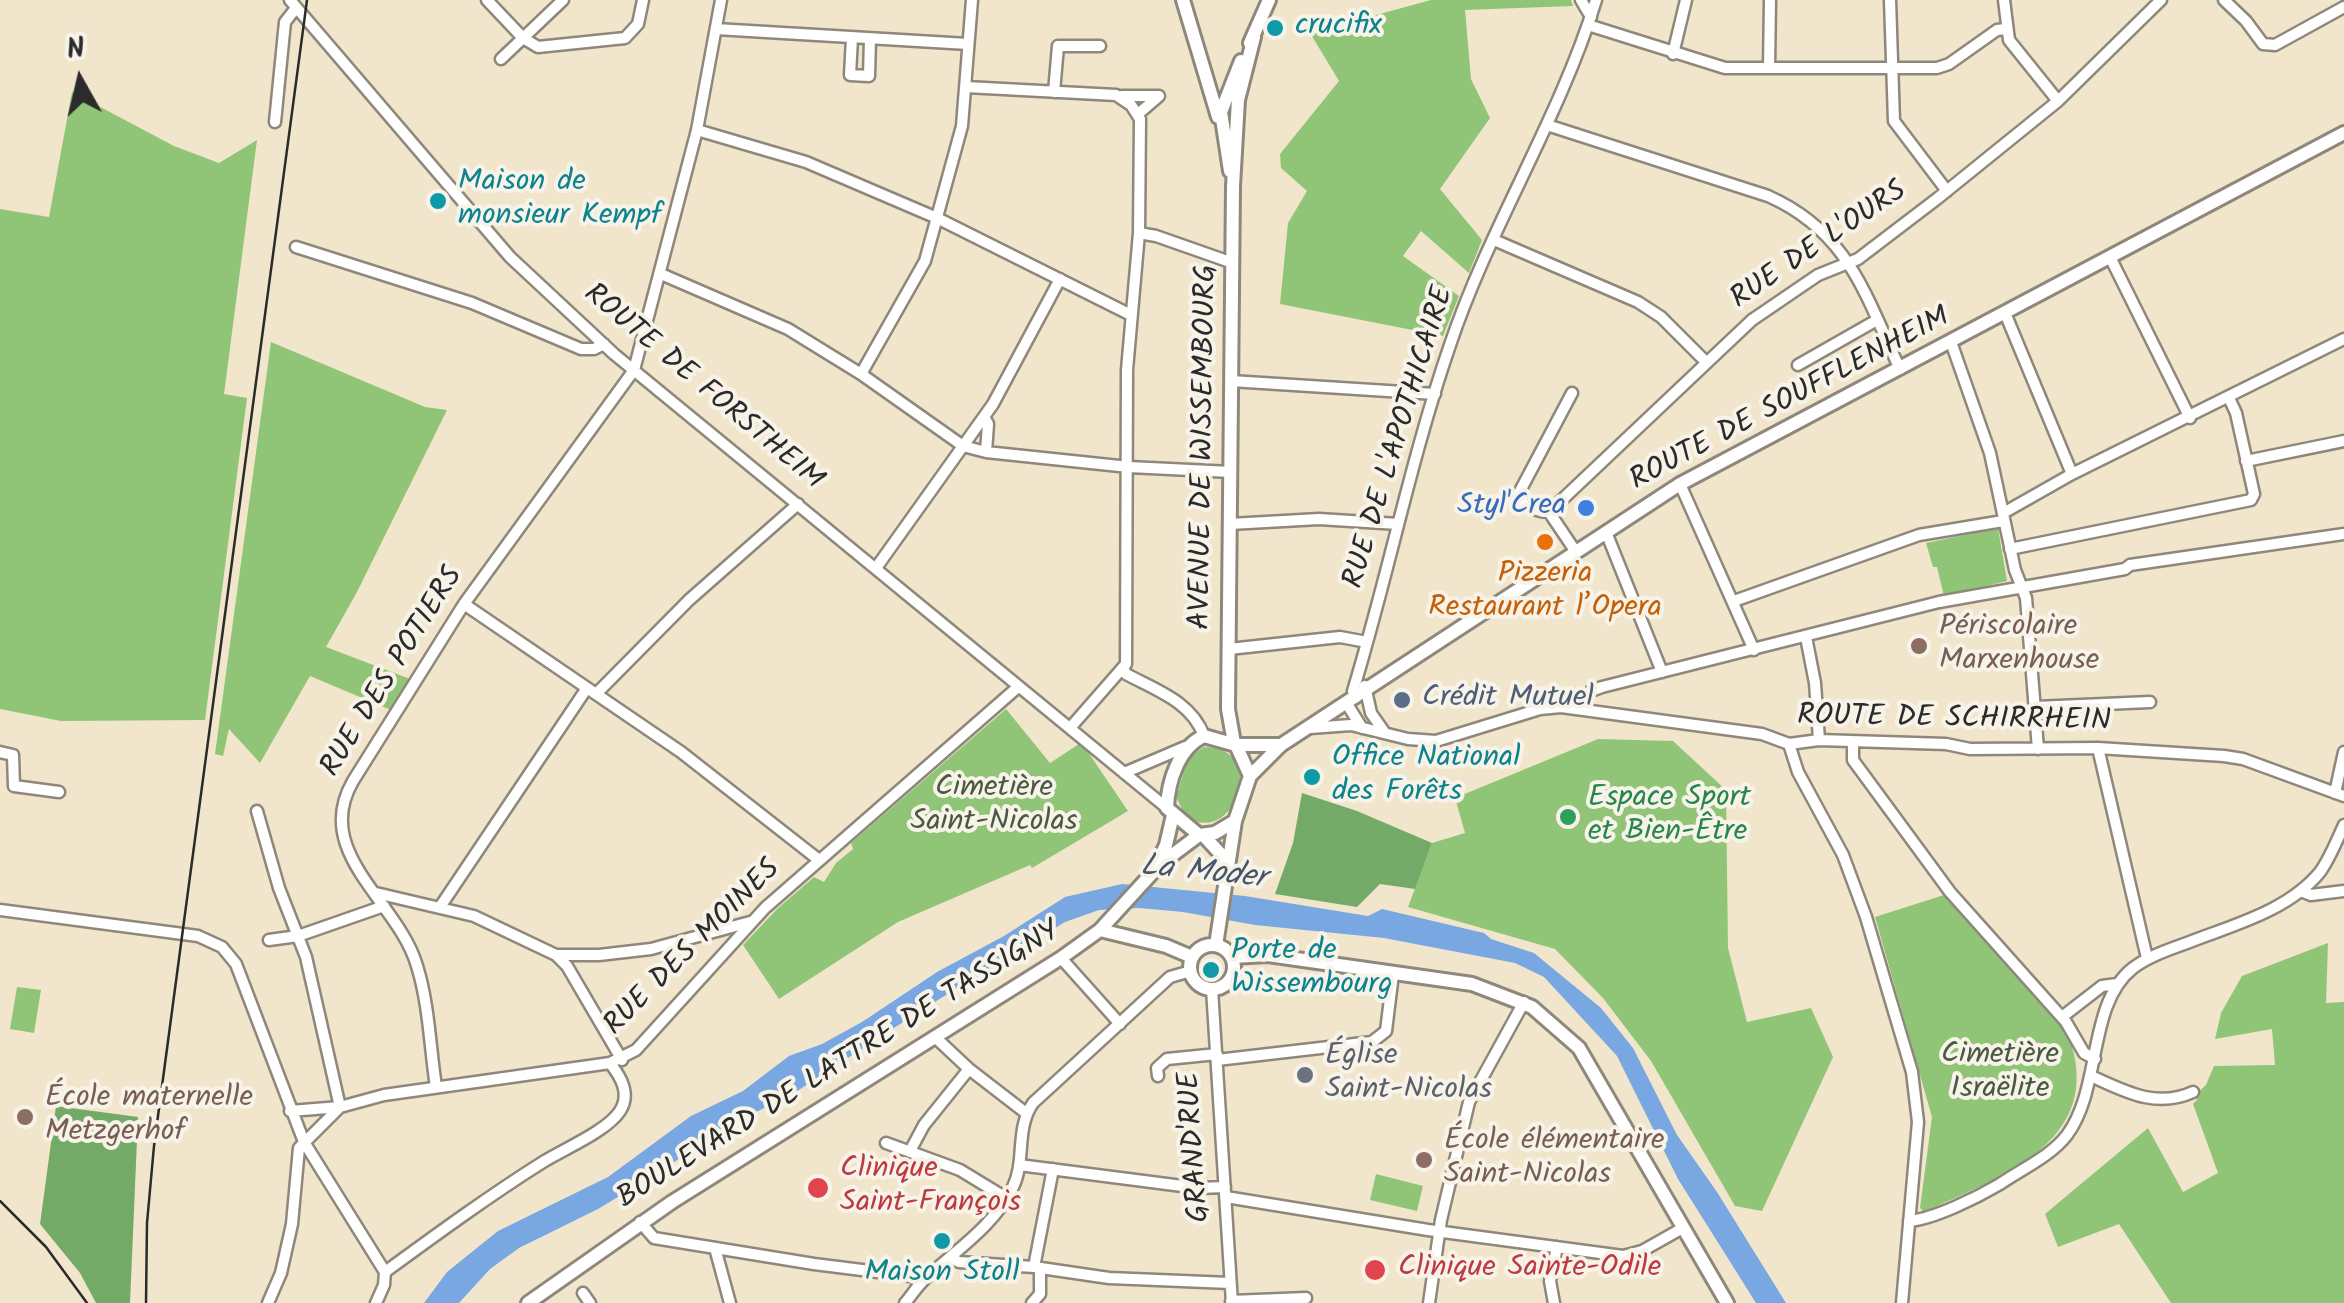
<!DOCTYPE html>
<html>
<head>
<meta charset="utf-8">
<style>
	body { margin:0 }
	#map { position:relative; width:2344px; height:1303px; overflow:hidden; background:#f1e6cc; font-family:Kalam,sans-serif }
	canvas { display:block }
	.north { position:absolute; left:30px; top:30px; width:100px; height:100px; -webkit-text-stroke:8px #f7f3e8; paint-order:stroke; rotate:352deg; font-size:28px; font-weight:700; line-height:40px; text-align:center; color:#2b2b2b }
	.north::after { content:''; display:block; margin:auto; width:35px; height:45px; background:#2b2b2b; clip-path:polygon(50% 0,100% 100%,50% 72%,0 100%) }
</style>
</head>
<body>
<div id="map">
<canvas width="2344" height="1303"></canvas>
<div class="north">N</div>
</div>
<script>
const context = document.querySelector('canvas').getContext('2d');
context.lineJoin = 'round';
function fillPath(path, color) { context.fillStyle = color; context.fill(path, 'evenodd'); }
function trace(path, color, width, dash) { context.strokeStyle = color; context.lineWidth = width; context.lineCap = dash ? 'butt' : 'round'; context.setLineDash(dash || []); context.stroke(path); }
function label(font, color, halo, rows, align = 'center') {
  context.font = font + ' Kalam,sans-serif'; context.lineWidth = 8; context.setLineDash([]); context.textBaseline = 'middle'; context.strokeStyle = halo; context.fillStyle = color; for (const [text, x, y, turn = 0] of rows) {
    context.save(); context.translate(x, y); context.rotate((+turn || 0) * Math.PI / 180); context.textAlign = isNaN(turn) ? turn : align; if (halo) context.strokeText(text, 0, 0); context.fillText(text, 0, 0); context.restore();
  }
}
fillPath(new Path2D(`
	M1431 0H1571L1573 6 1465 10 1471 79 1490 118 1440 189 1482 240 1469 273 1421 231 1403 256 1459 296 1443 336 1280 304 1288 223 1307 191 1281 168 1280 154 1339 81 1310 33Z
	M72 92 174 146 219 163 257 140 224 394 247 398 205 720 61 721 0 709V209L49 217Z
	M271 342 425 407 447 410 357 592 326 647 410 679 391 710 310 676 260 763 229 729 223 756 215 754Z
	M1998 528 2007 581 1944 596 1937 567H1933L1926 543Z
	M1006 709 1050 763 1079 744 1088 752 1128 811 1032 868 1030 865 898 922 779 999 743 945 777 909 814 877 824 882 836 863 853 849 851 843Z
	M1598 739 1673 741 1726 790 1728 948 1747 1022 1811 1008 1833 1057 1762 1211 1735 1206 1651 1061 1603 998 1555 949 1408 907 1432 843 1465 833 1455 798Z
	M1204 747C1269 746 1236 848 1186 817L1176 797 1188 758Z
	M1944 895 2068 1034C2108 1141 2002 1176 1924 1212L1920 1208 1932 1117 1875 917Z
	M2328 943 2326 1003 2344 1002V1303H2171L2119 1224 2058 1247 2045 1214 2148 1128 2183 1192 2218 1173 2193 1104 2197 1100 2195 1095 2206 1085 2214 1066 2275 1065 2272 1029 2215 1039 2221 1013 2242 976Z
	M17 987 41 990 34 1033 10 1029Z
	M1376 1174 1423 1186 1417 1211 1370 1200Z`), '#90c577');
fillPath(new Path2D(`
	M1302 793 1357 811 1432 843 1415 889 1380 884 1357 907 1275 894 1293 843Z
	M56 1106 138 1117 130 1303H96L80 1273 40 1224Z`), '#74aa68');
fillPath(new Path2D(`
	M1122 884 1245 896 1368 916 1382 909 1484 933 1491 939 1534 953 1601 1008 1633 1048 1677 1135 1717 1192 1786 1303H1756L1678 1179 1617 1056 1544 977 1515 963 1384 938 1255 925 1183 912 1139 908 1099 910 1065 922 920 1011 791 1095 715 1132 669 1166 598 1209 519 1248 490 1269 459 1303H424L447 1272 498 1231 608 1177 691 1116 743 1091 789 1056 822 1044 862 1022 937 972 1004 936 1065 897Z`), '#78a7e2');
const minor = new Path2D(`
	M290 0 510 257 614 354 1167 808
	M487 0 523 38 538 47 625 38 638 24 643 0
	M1581 0 1591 17
	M1890 0 1894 121 1947 191
	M2004 0 2009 40 2058 101
	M2224 0 2246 21 2263 44 2275 45 2344 7
	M1588 25 1725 68H1937L1949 64 1997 30 2005 29
	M716 29 968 44
	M852 38 850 75 869 76 870 39
	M1673 54 1686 0
	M501 59 563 0
	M1769 68 1770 0
	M966 87 1116 95 1131 105 1140 119 1139 233
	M1054 92 1058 46H1100
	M1122 96H1159L1138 114
	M275 122 285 22 296 8
	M1547 125 1768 196C1849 232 1865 295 1900 369
	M697 130 806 162 937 218 1131 315
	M1494 240 1638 302 1661 317 1705 361
	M296 247 472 303 581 349H594L604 344
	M2110 257 2190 418
	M661 274 788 329 861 374 963 446 986 452 1129 467 1231 472
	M2005 313 2072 474
	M1951 342 1990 453 2015 570 2026 598 2038 749
	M1798 365 1877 320
	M861 374 925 261 962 126 972 0
	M1231 381 1435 394
	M984 417 988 424 986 452
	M2246 461 2344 441
	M1680 484 1754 650
	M1549 512C1538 512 1527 507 1518 499L1519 493 1572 393
	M2005 512 2072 474 2344 339
	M1230 524 1319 519 1398 524
	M1606 532 1662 672
	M2010 549 2251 500 2254 494 2236 413 2229 398
	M1576 552 1549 512 1752 320 1818 275 1858 259 1938 198 2058 101 2161 0
	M876 568 993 404 1060 279
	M1734 601 1919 535 2003 521
	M464 604 681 752 819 860
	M1806 637 1815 683 1819 740
	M1229 649 1340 637 1367 642
	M1123 668 1126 674C1156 690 1192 702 1204 736
	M1365 686 1371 713 1385 733
	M596 694 689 600 798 504
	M1355 698 1353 691C1388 576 1411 458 1450 345 1490 226 1559 120 1596 0
	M1347 704 1362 728
	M2035 707 2150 702
	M1575 708 1591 691 1602 687 1939 602 2125 569 2130 565 2344 534
	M1070 728 1126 664 1127 370 1139 233 1156 236 1233 263
	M1310 728 1351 725 1408 739 1436 741 1540 709 1561 707 1762 734 1789 744 1819 740 1946 744 1970 749 2098 748 2224 756 2243 759 2344 796
	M1853 742V760L1950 892 2066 1022 2084 1053 2095 1059
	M1789 744 1798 772 1843 855 1866 917 1912 1072 1918 1122 1902 1303
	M2098 748 2147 958
	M0 752 13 755 14 786 59 792
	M1124 773 1185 747
	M2335 793 2344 752
	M257 811 279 888 306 957 340 1107 384 1095 610 1063 636 1050 765 908 1018 687
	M2301 891 2311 895 2344 891
	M376 893 474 916 556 955 567 966 622 1060
	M440 907 587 688
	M0 910 198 936 222 947 236 964 304 1142 385 1272
	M269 940 298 936 384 906
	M557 955H599L651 949 750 922
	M1061 958 1120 1024
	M1212 989 1232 1303
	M2062 1017 2102 986 2117 984
	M936 1038 969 1069 1026 1113
	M1217 1060 1372 1042 1386 1031 1393 974
	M1158 1076 1157 1068 1167 1059 1217 1054
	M2091 1076C2124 1091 2156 1109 2193 1092
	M436 1087C430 1048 429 1004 417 966 399 902 311 853 353 781L464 604 634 370 697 130 721 0
	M886 1143 960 1170 1006 1198
	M910 1151 924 1125 969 1069
	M1019 1165 1198 1188 1225 1187
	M1226 1197 1428 1230 1623 1256 1642 1251 1681 1229
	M1909 1221C1934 1219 1978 1197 2000 1184 2022 1169 2051 1156 2067 1135 2102 1088 2087 1004 2133 968 2149 956 2168 950 2187 943 2233 925 2288 911 2320 872 2330 858 2337 840 2344 825
	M640 1222 654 1238 814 1264 926 1278
	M715 1248 730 1303
	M951 1258 959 1262 1034 1267 1109 1278 1230 1283
	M1034 1267 1053 1169
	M583 1293 590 1303
	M1231 1301 1306 1298
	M268 1303 281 1273 292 1224 299 1148 340 1107 290 1111
	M376 1303 384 1285 385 1272C437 1234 489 1196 543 1162 564 1149 607 1131 620 1111 631 1094 621 1077 610 1063
	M905 1303C912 1295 917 1286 925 1279 955 1251 995 1225 1013 1187 1026 1160 1015 1129 1033 1103L1170 977 1191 971
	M1032 1303 1040 1294V1268
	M1429 1303 1441 1220 1469 1102 1524 1002
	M1554 1303 1550 1281 1557 1247`);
const major = new Path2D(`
	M1183 0 1218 117
	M1250 43 1269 0
	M1230 171 1221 112 1241 61
	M1234 743 1228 709 1233 186 1238 100 1254 37
	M1236 745H1281
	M1250 776 1281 745 1680 484 2344 133
	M1204 836 1228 862
	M1159 865 1199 835
	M1100 930 1166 946 1192 957
	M1216 945 1235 821 1250 776 1236 745 1204 736C1179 747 1168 781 1167 808L1199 835 1215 833 1235 821
	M1190 967a22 22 0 1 1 44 0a22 22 0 1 1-44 0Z
	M1232 957 1268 955 1472 984 1532 1007 1579 1048 1727 1303
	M528 1303 672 1202 1061 958 1100 930 1154 871 1166 845 1173 815`);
trace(minor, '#8e887c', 15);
trace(major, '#8e887c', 18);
trace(minor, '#fff', 10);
trace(major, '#fff', 12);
trace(new Path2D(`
	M0 1201 46 1247 87 1303
	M146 1303 147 1223 154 1146 307 0`), '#2b2b2b', 2.5);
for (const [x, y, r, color] of [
	[1275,28,10,"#0f9aa8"],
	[438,201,10,"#0f9aa8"],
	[1586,508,10,"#3f7fe0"],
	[1545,542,10,"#e8710a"],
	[1919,646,10,"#8d6e63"],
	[1402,700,10,"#5c6f8a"],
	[1312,777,10,"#0f9aa8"],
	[1568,817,10,"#2e9e5b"],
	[1211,970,10,"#0f9aa8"],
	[1305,1075,10,"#6b7280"],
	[25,1117,10,"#8d6e63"],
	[1424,1160,10,"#8d6e63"],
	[818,1188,12,"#e0444e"],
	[942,1241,10,"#0f9aa8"],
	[1375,1270,12,"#e0444e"]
]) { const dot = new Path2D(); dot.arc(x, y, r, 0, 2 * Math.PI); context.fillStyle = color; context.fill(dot); trace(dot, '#f7f3e8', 4); }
label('30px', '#0d838f', '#f7f3e8', [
	["crucifix",1295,28],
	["Maison de",458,184],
	["monsieur Kempf",458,218],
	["Office National",1332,760],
	["des Forêts",1332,794],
	["Porte de",1231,953],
	["Wissembourg",1231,987],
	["Maison Stoll",942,1275,"center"]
], 'left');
label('30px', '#2b2b2b', '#f7f3e8', [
	["RUE DE L'OURS",1820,247,-34],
	["ROUTE DE FORSTHEIM",702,389,40],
	["ROUTE DE SOUFFLENHEIM",1791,401,-28],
	["RUE DE L'APOTHICAIRE",1401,438,-73],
	["AVENUE DE WISSEMBOURG",1206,447,-89],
	["RUE DES POTIERS",394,673,-58],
	["ROUTE DE SCHIRRHEIN",1954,721,1],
	["RUE DES MOINES",694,949,-45],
	["BOULEVARD DE LATTRE DE TASSIGNY",840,1067,-32],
	["GRAND'RUE",1197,1147,-94]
]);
label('30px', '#366cbe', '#f7f3e8', [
	["Styl'Crea",1566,508]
], 'right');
label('30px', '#c56008', '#f7f3e8', [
	["Pizzeria",1545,576],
	["Restaurant l’Opera",1545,610]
]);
label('30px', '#785e54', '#f7f3e8', [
	["Périscolaire",1939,629],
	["Marxenhouse",1939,663],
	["École maternelle",45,1100],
	["Metzgerhof",45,1134],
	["École élémentaire",1444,1143],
	["Saint-Nicolas",1444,1177]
], 'left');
label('30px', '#4e5e75', '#f7f3e8', [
	["Crédit Mutuel",1422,700]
], 'left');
label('30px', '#495942', '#f7f3e8', [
	["Cimetière",994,790],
	["Saint-Nicolas",994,824],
	["Cimetière",2000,1057],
	["Israëlite",2000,1091]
]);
label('30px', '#27864d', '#f7f3e8', [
	["Espace Sport",1588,800],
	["et Bien-Être",1588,834]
], 'left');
label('30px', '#5b616d', '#f7f3e8', [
	["Église",1325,1058],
	["Saint-Nicolas",1325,1092]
], 'left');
label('30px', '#be3a42', '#f7f3e8', [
	["Clinique",840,1171],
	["Saint-François",840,1205],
	["Clinique Sainte-Odile",1398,1270]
], 'left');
label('italic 32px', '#46566b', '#f7f3e8', [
	["La Moder",1203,875,6]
]);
</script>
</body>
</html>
